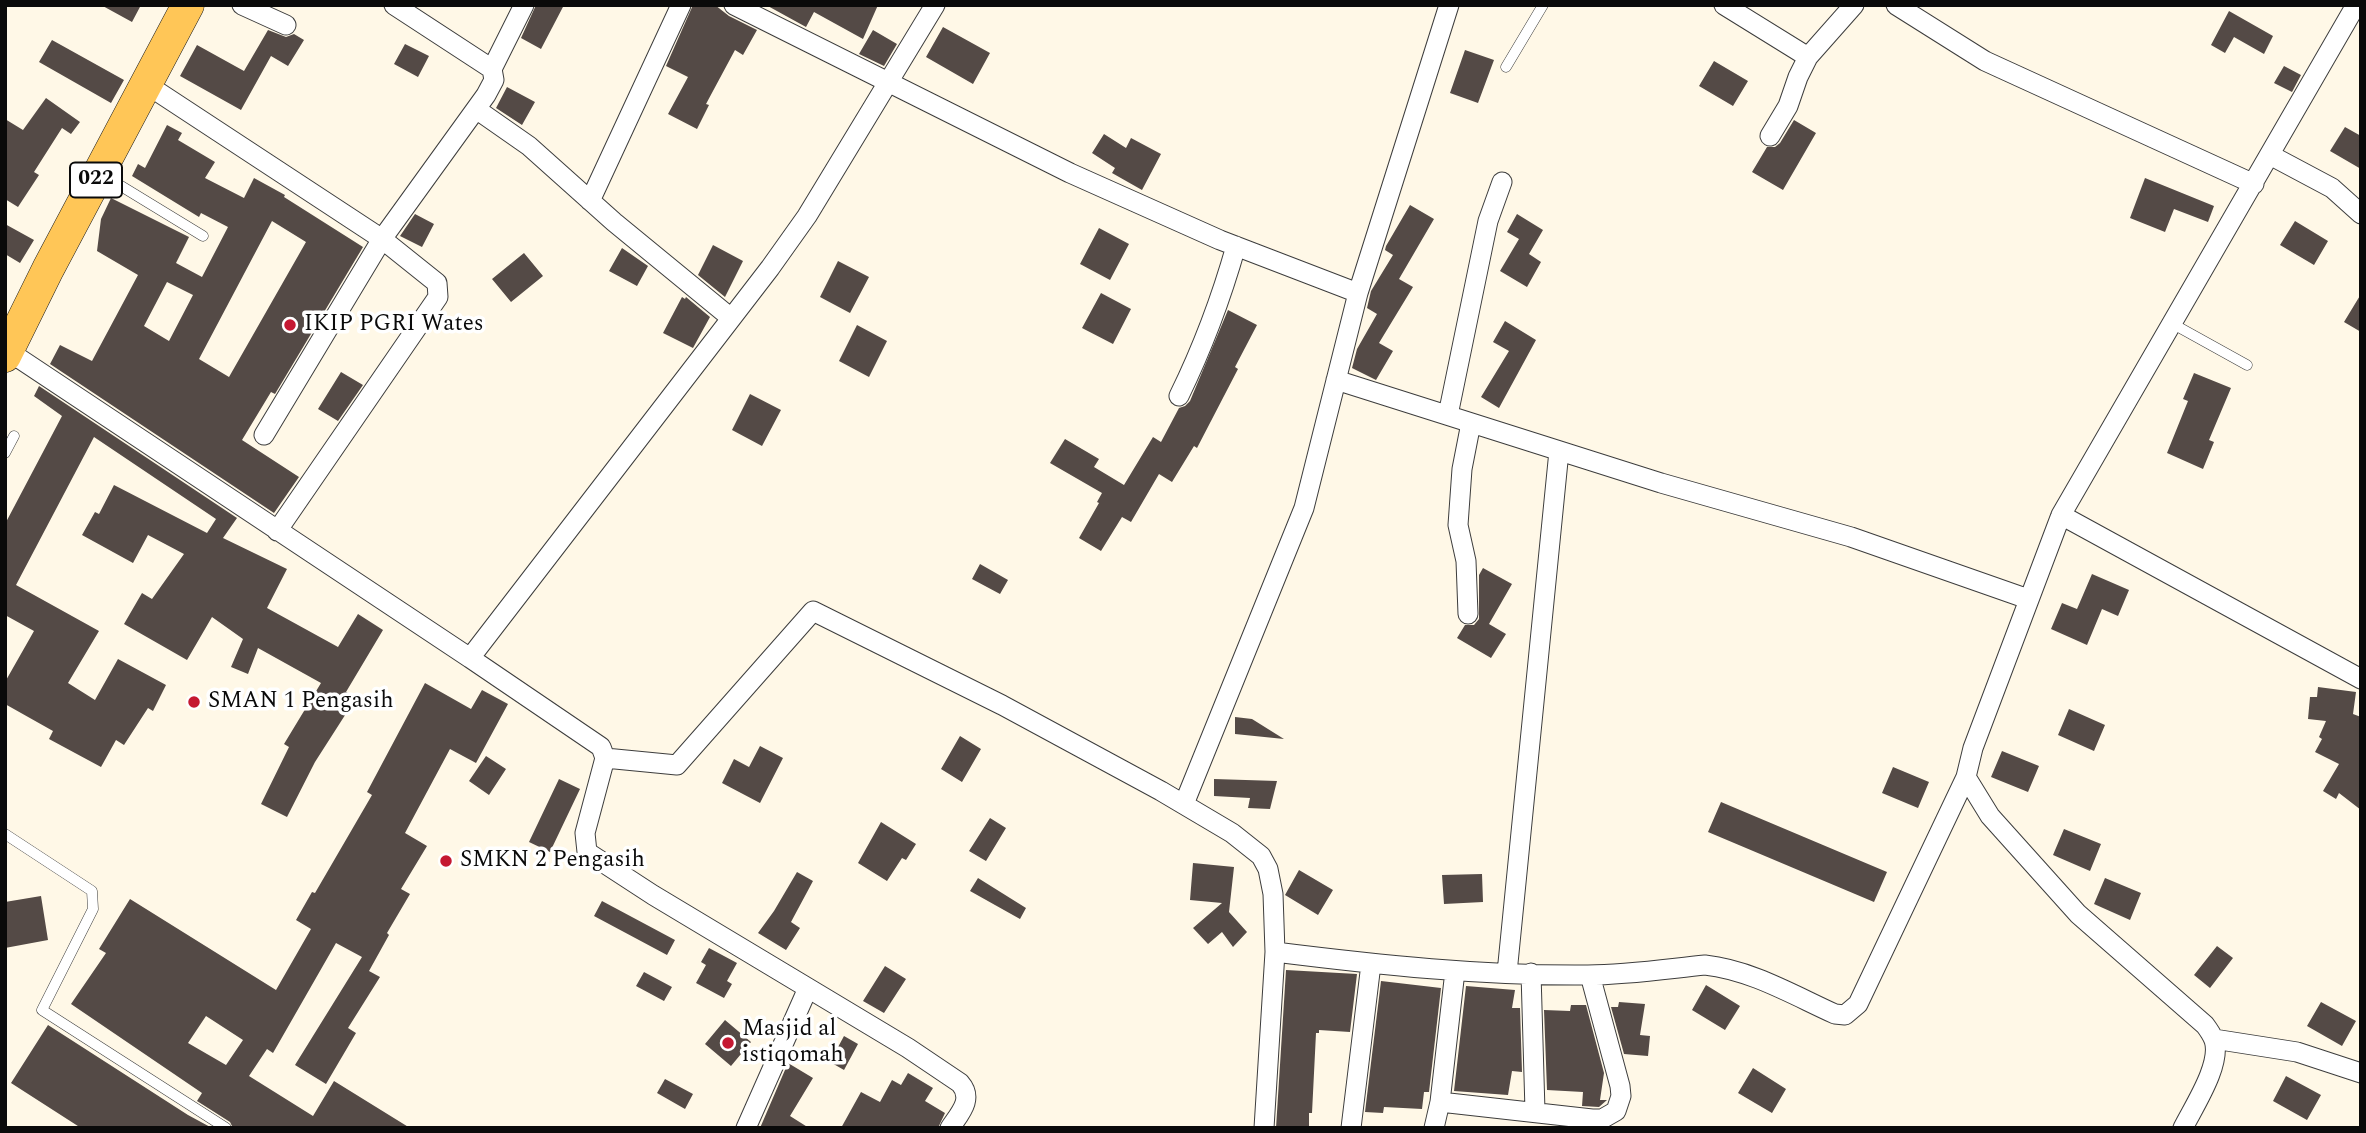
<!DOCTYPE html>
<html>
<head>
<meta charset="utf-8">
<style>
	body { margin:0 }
	#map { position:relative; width:2366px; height:1133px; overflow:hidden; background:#fff8e7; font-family:Spectral,serif }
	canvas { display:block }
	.frame { position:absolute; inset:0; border:7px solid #0a0a0a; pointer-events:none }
</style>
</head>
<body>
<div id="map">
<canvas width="2366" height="1133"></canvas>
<div class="frame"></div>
</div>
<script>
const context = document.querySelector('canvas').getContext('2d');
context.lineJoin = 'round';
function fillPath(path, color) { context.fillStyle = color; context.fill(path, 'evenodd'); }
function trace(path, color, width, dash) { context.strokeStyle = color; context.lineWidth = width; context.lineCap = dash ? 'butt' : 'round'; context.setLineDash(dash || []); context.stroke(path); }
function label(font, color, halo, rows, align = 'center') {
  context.font = font + ' Spectral,serif'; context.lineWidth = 7; context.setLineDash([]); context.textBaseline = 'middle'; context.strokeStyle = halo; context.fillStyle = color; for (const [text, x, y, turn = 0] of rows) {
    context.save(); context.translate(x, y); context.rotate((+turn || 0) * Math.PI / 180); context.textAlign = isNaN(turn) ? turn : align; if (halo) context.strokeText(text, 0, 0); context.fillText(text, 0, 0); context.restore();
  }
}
fillPath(new Path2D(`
	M101 5H141L132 22Z
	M536 5H564L541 49 521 38Z
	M693 5H715L729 16 757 30 743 55 735 50 706 104 709 105 697 129 668 114 688 77 666 66Z
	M766 5H878L863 39 814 12 806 27Z
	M2229 11 2273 36 2264 54 2234 37 2225 53 2211 45Z
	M943 27 990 53 973 84 926 57Z
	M268 30 286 37 294 34 304 40 288 66 271 56 241 110 180 76 197 45 244 71Z
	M873 30 897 44 884 66 859 54Z
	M52 40 124 80 111 103 39 62Z
	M405 44 429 56 418 77 394 64Z
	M1465 50 1494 60 1478 103 1450 93Z
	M1714 61 1748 81 1733 106 1699 86Z
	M2284 66 2301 75 2292 92 2274 83Z
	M507 87 535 102 522 125 496 108Z
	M46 98 80 122 71 134 62 128 34 172 39 175 18 207 5 199V119L23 130Z
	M1794 120 1816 133 1783 190 1752 172 1767 147H1775L1780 143Z
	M167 125 182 133 178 140 215 162 205 178 244 198 254 178 285 195 284 197 363 247 275 394 271 392 242 440 299 477 274 513 50 364 60 345 92 361 138 275 97 251 101 219 111 198 189 237 176 263 202 277 228 227 201 213 199 217 132 176 138 164 145 168ZM272 221 306 242 229 377 199 359ZM167 282 193 295 169 341 144 326Z
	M2345 127 2361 136V169L2330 151Z
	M1104 134 1126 148 1131 138 1161 154 1142 190 1112 173 1115 168 1092 153Z
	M2145 178 2214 206 2208 222 2174 209 2165 232 2130 218Z
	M1410 205 1434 219 1399 279 1413 287 1379 343 1393 351 1376 380 1352 368 1357 349 1377 314 1367 308 1371 291 1393 255 1385 250 1386 246Z
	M415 214 434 224 422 247 400 236Z
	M1517 214 1543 230 1529 254 1541 262 1527 287 1500 271 1519 239 1507 232Z
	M2295 221 2328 241 2314 265 2280 245Z
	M5 224 34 240 20 263 5 254Z
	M1099 228 1129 244 1110 280 1080 264Z
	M713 245 743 261 725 297 698 275Z
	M622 248 648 266 637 286 609 271Z
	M524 253 543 276 511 302 492 279Z
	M838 261 869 277 850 313 820 297Z
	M1101 293 1131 309 1113 344 1082 328Z
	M2361 294V332L2344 322Z
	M682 297 685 299 686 297 710 317 693 348 663 333Z
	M1228 310 1257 325 1235 367 1238 369 1197 448 1194 446 1172 482 1159 474 1131 522 1122 517 1101 551 1079 538 1099 503 1097 502 1102 493 1050 463 1065 439 1099 459 1094 467 1124 485 1153 437 1161 442 1179 408 1185 406 1190 401Z
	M1505 321 1536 340 1499 408 1481 397 1509 351 1493 342Z
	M857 325 887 341 869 377 839 361Z
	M341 372 363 385 338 421 318 409Z
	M2194 373 2231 388 2209 440 2214 442 2203 469 2167 453 2188 401 2183 399Z
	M39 386 237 518 223 538 287 569 267 608 338 647 358 614 383 630 346 692 356 698 315 762 287 817 261 804 289 747 284 744 321 683 258 648 248 674 231 667 243 639 212 617 187 660 124 624 142 593 152 599 184 554 148 535 133 563 82 535 95 512 99 514 114 485 207 533 216 519 94 437 16 585 99 631 68 683 95 700 118 659 166 685 153 711 148 708 124 745 116 740 101 767 49 739 53 731 5 704V682L34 631 5 615V524L62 416 34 396Z
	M750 394 781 410 762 446 732 430Z
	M980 564 1008 580 1000 594 972 579Z
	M1483 568 1512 584 1489 624 1506 634 1491 658 1457 638 1465 625H1474L1479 619V575Z
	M2092 574 2129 590 2118 616 2102 609 2087 645 2051 629 2062 603 2077 609Z
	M425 683 471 709 482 690 508 704 476 763 450 749 405 833 427 846 401 889 410 894 387 933 389 935 369 971 380 977 348 1028 356 1033 326 1084 295 1065 362 957 336 943 273 1053 267 1049 249 1076 313 1116 334 1081 410 1128H233L230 1122 197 1101 202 1093 71 1004 106 953 99 949 130 899 276 990 311 929 296 920 312 892 315 893 372 795 367 792ZM206 1016 243 1040 226 1065 188 1043Z
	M2318 687 2356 692 2353 714 2361 717V810L2339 793 2336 799 2323 791 2339 764 2315 752 2322 739 2319 737 2326 721 2308 719 2310 697H2317Z
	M2069 709 2105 725 2094 751 2058 735Z
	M1235 717 1252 719 1284 739 1235 734Z
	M960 736 981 749 962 782 941 769Z
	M760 746 783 758 760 803 722 783 734 759 749 767Z
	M2002 751 2039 766 2028 792 1991 777Z
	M486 756 506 769 489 795 469 781Z
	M1893 767 1929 782 1918 808 1882 793Z
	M559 779 580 789 550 852 529 842Z
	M1214 779 1277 781 1270 809 1248 808 1250 798 1214 796Z
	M1721 802 1887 872 1874 902 1708 832Z
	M990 818 1006 828 986 861 969 851Z
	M881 822 916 844 906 860 902 858 887 881 858 863Z
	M2064 829 2101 844 2090 871 2053 855Z
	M1193 863 1234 867 1229 912 1247 932 1233 947 1222 932 1208 944 1193 928 1222 903 1190 900Z
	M1299 870 1333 890 1318 915 1285 895Z
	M797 872 813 881 791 922 800 928 786 950 758 933 774 911Z
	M1482 874 1483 902 1444 904 1442 875Z
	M978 878 1026 908 1020 919 970 891Z
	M2105 878 2141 893 2130 920 2094 904Z
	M41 896 48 940 5 948V902Z
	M602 901 675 940 667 955 594 916Z
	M2217 946 2233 958 2210 988 2194 975Z
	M709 948 737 963 727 981 732 984 724 998 696 983 706 965 701 962Z
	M885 966 906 979 884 1013 863 1001Z
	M1286 970 1357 974 1350 1032 1319 1030V1033H1316L1312 1113H1309V1128H1276Z
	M644 972 672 987 664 1001 636 986Z
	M1381 981 1441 988 1429 1092H1424L1422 1109 1384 1107 1383 1113 1365 1112Z
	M1706 985 1740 1006 1725 1030 1692 1010Z
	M1466 986 1515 990 1512 1008H1520L1522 1072 1512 1071 1508 1095 1454 1091Z
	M1619 1002 1645 1004 1640 1035 1650 1036 1648 1056 1624 1054 1611 1007H1618Z
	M2321 1002 2356 1021 2342 1046 2307 1026Z
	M1571 1005H1586L1604 1073 1600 1100H1607L1599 1107 1582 1106 1583 1092 1547 1090 1544 1010 1570 1011Z
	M725 1020 751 1042 731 1066 705 1044Z
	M48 1025 188 1115 212 1128H81L11 1083Z
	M844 1036 858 1044 844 1070 830 1062Z
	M788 1063 813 1078 790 1116 809 1128H760Z
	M1753 1068 1786 1089 1772 1113 1738 1093Z
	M908 1073 933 1088 925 1101 945 1113 938 1128H841L861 1092 880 1102 892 1080 901 1085Z
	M2286 1076 2321 1095 2307 1120 2273 1101Z
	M665 1079 693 1094 685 1109 657 1093Z`), '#544a46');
const lane = new Path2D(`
	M1506 67 1543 5
	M103 175 203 236
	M2173 324 2247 365
	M5 453 14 436
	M5 834 92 891 93 909 42 1010 226 1128`);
const street = new Path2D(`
	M242 5 286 25
	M734 5 1070 173 1220 240 1358 293
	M1724 5 1808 57
	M1896 5 1985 61 2254 184
	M492 69 524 5
	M146 84 382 239 437 283 438 297 277 531
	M476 109 529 146 614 222 731 318
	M1770 136 1788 106 1798 77 1808 57 1854 5
	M2270 155 2332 188 2361 214
	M590 201 681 5
	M5 349 470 658 770 268 807 216 935 5
	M1336 380 1661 483 1851 537 2028 599
	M1179 396C1203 347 1221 299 1236 246
	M1448 415 1488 221 1502 182
	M264 435 382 239 486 95 494 80 492 69 394 5
	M2061 515 2361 679
	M1468 614 1466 561 1458 525 1462 469 1471 423
	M470 658 601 747 605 758 585 833 587 852 653 895 908 1048 960 1083C974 1099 960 1113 950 1128
	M605 758 677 765 813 611 1002 705 1161 791 1232 833 1261 856 1268 869 1273 894 1275 952 1264 1128
	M1966 777 1990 816 2078 914 2205 1025C2208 1029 2212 1035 2214 1040 2222 1064 2194 1106 2183 1128
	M1184 804 1304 508 1358 293 1449 5
	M1275 952C1379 965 1483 976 1588 975 1627 975 1666 969 1705 965 1751 970 1793 995 1835 1014L1845 1015 1858 1004 1966 777 1973 748 2061 515 2356 5
	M1507 973 1559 451
	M1531 973 1535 1111
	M2214 1039 2297 1052 2361 1073
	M1440 1102 1592 1119H1602L1616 1111 1621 1096 1620 1086 1590 975
	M746 1128 808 988
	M1351 1128 1371 964
	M1434 1128 1440 1102 1455 971`);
const primary = new Path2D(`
	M5 356 48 269 188 5`);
trace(lane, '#3d3d3d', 11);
trace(street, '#3d3d3d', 21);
trace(primary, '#1b1b1b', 33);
trace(lane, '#fff', 10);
trace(street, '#fff', 19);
trace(primary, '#ffc657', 32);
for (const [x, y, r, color] of [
	[290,325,7,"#c51831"],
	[194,702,7,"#c51831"],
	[446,861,7,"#c51831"],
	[728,1043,7,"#c51831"]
]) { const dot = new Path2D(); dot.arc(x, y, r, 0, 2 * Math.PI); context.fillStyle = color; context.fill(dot); trace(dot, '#fff', 2.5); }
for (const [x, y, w] of [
	[96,180,52]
]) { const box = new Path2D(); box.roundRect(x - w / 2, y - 17.5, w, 35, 5); context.fillStyle = '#fff'; context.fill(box); trace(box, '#0a0a0a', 2); }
label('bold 21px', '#0a0a0a', null, [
	["022",96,180]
]);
label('23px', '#0a0a0a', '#fff', [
	["IKIP PGRI Wates",304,325],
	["SMAN 1 Pengasih",208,702],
	["SMKN 2 Pengasih",460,861],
	["Masjid al",742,1030],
	["istiqomah",742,1056]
], 'left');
</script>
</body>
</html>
